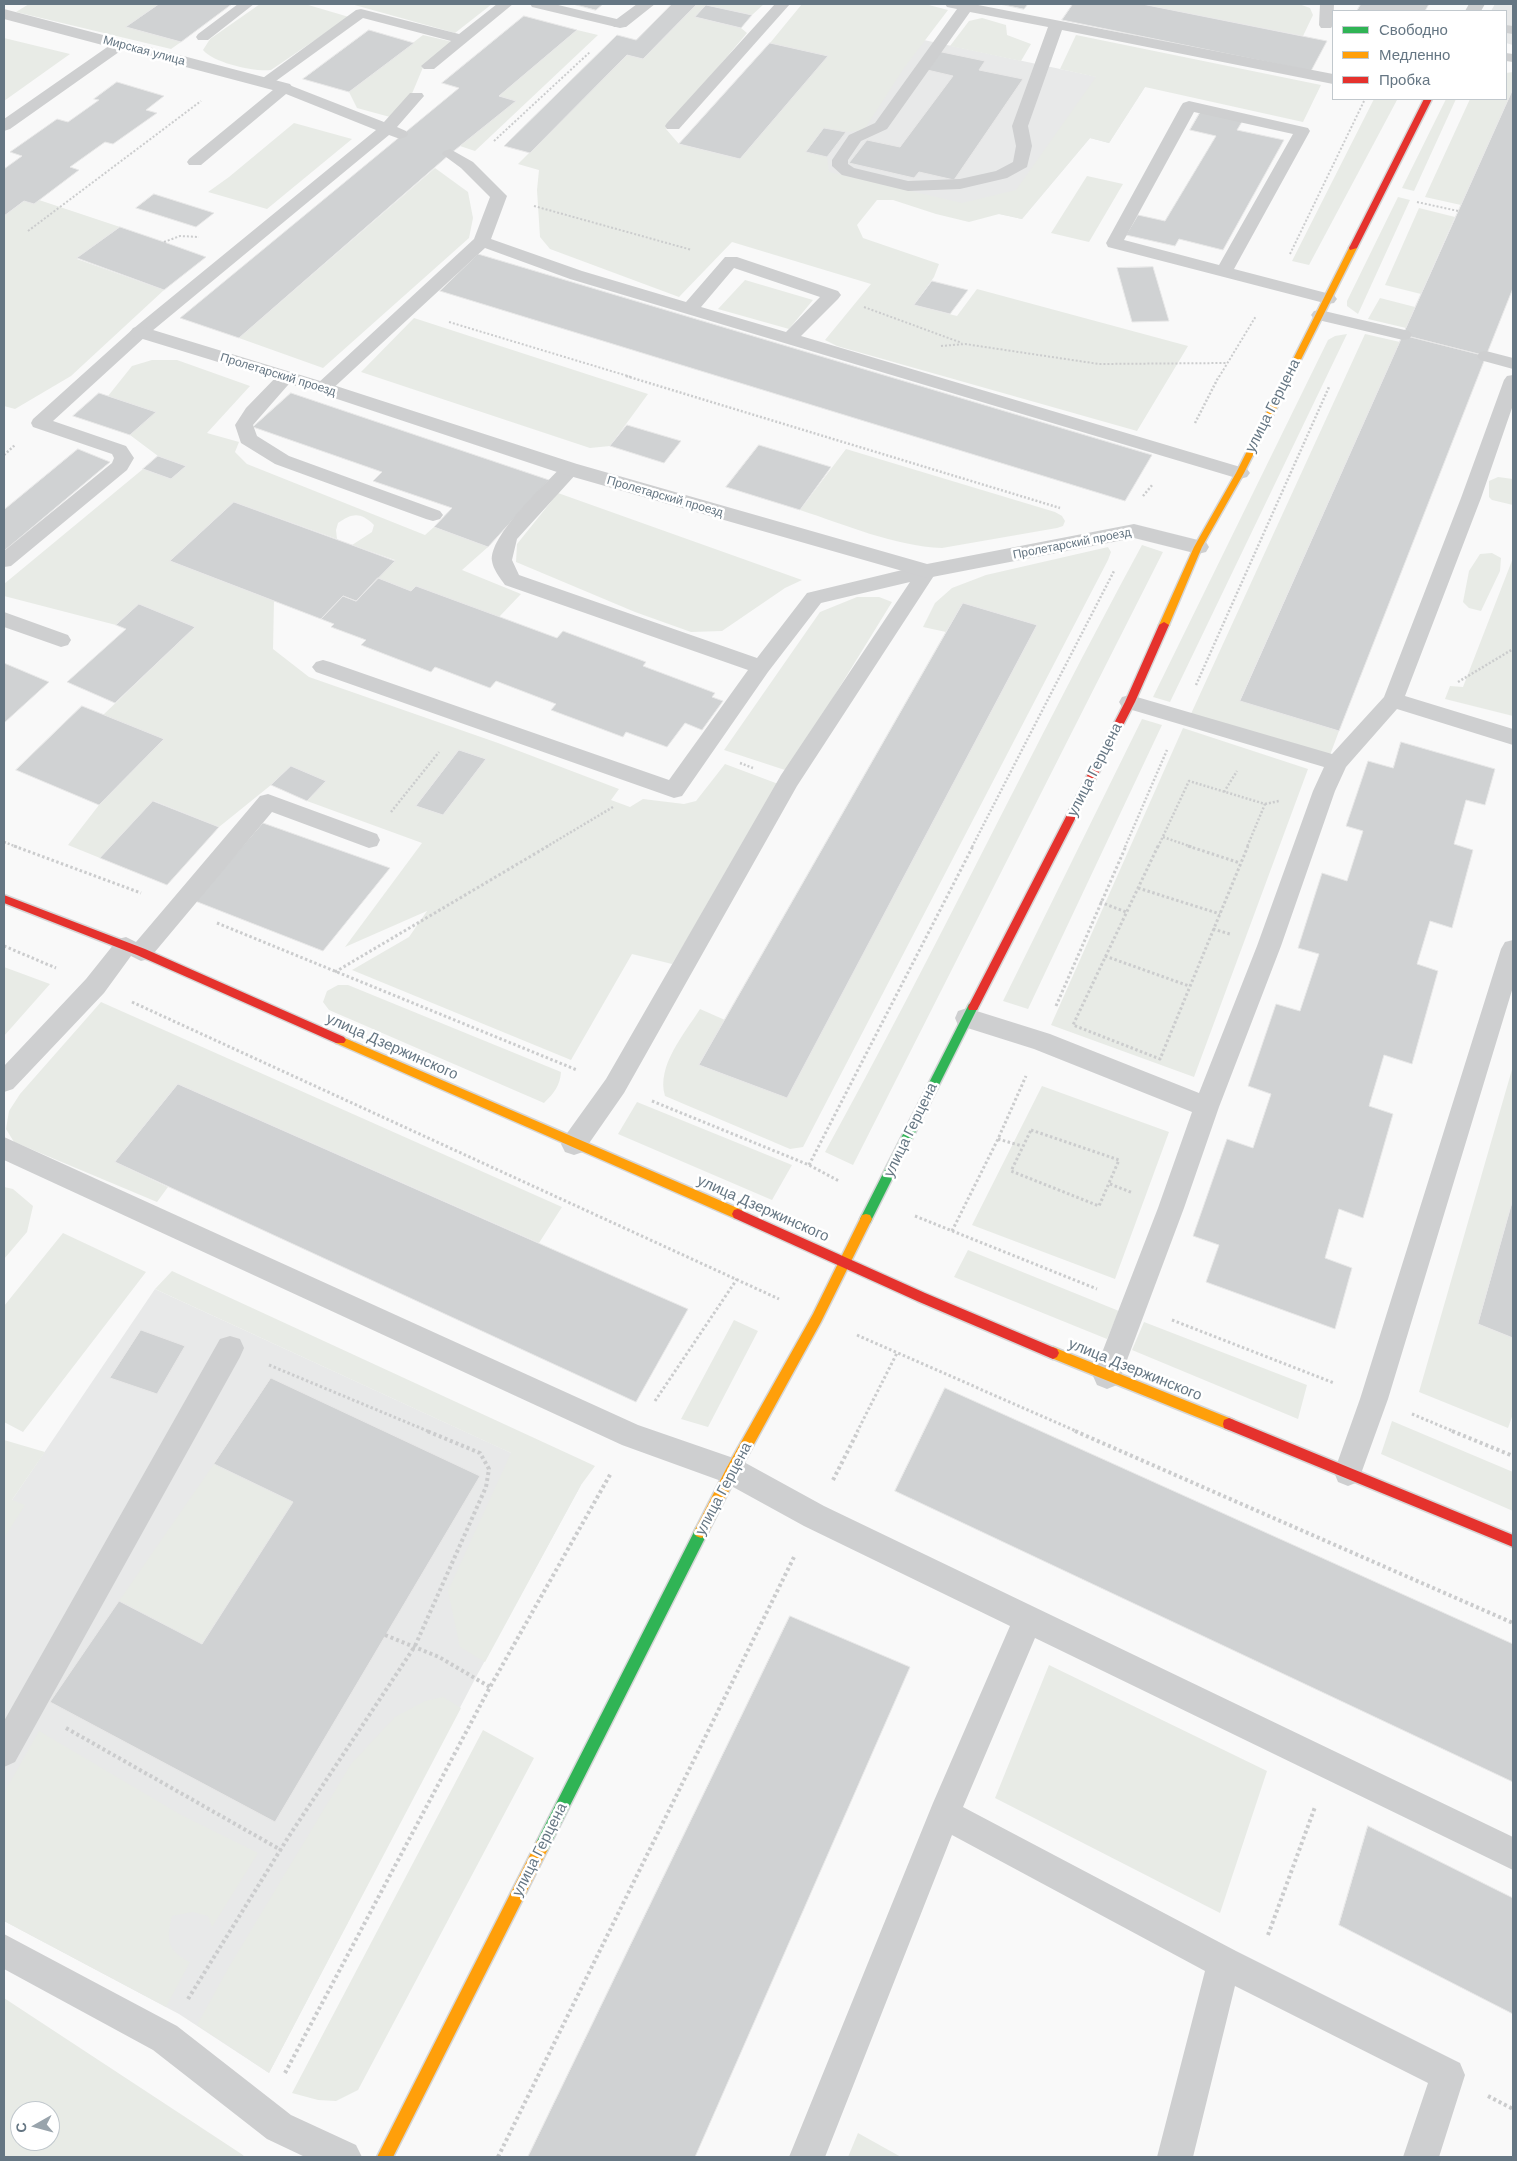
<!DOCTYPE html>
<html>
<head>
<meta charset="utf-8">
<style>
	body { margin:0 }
	#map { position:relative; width:1517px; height:2161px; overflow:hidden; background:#f9f9f9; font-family:Helvetica,sans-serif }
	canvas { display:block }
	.frame { position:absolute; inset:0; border:5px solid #657683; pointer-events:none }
	.legend { position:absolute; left:1332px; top:10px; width:175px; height:90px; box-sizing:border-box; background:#fff; border:1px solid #c1c8cd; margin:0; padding:6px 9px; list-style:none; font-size:15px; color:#657683 }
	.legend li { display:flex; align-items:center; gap:10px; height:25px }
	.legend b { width:25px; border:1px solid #c1c8cd }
	.north { position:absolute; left:10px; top:2101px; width:50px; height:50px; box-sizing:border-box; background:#fff; border:1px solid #c1c8cd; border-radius:50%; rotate:263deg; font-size:14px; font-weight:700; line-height:20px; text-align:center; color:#657683 }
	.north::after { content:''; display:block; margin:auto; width:18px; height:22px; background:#99a4ac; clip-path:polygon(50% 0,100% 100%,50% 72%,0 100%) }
</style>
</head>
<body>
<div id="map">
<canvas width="1517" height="2161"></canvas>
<div class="frame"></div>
<ul class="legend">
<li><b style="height:6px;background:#30b455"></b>Свободно</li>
<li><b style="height:6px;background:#ff9f0a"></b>Медленно</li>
<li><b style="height:6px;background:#e5322d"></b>Пробка</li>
</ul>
<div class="north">С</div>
</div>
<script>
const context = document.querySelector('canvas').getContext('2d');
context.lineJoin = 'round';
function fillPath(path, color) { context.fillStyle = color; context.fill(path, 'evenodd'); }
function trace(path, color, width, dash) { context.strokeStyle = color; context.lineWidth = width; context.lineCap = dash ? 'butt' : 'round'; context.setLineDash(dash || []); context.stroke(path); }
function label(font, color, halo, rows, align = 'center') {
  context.font = font + ' Helvetica,sans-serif'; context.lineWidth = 5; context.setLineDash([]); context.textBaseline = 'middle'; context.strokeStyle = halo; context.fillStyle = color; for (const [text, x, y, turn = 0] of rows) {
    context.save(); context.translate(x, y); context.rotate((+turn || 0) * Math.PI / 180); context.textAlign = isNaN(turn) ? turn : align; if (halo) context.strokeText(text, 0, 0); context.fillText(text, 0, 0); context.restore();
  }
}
fillPath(new Path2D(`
	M1495 4H1513V45L1506 43V11H1491Z
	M871 33 919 39 1145 87 1109 143 1090 138 1022 219 877 187 730 221Z
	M155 1289 581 1485 476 1677 269 2073 179 2014 4 1921V1498L12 1500Z`), '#e8e9e9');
fillPath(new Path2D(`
	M29 4H159L127 27 181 42 171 49 16 12Z
	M260 4H305L349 17 271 70C254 72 214 63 203 50L210 39Z
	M351 4H492L455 33Z
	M697 4H764L752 15 706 5 695 17 741 28 747 33 666 129 679 144 740 159 827 56 770 43 802 4H925L948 10 904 68 864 130 846 132 824 128 806 152 827 157 829 172 962 203 1016 190 1096 77 1060 69 1076 35 1321 85 1303 122 1145 87 1109 143 1090 138 1022 219 999 214 969 222 936 214 893 200H877L857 225 863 238 939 264 934 277 914 305 957 316 977 289 1188 346 1137 431 837 346 825 340 871 284 732 242 679 297 550 249 540 237 537 190 539 170 518 164 627 55 643 59Z
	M1142 4H1299L1310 8 1313 15 1303 36Z
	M982 18 1006 25 1007 35 1031 44 1021 61 950 46 969 21Z
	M577 30 598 35 475 151 460 146 515 101 499 96Z
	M423 35 453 42 424 65 411 96 390 117 357 108 349 92Z
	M4 38 70 54 4 101Z
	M1513 72V89L1461 205 1425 197 1470 99H1506V73Z
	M1374 99 1397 100 1309 265 1292 261Z
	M1446 99H1456L1414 191 1402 188Z
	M294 123 352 139 267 209 208 192 229 177Z
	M435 168 468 192 473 218 469 238 323 368 239 338Z
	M1087 176 1123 184 1089 242 1051 233Z
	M1398 197 1410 200 1358 314 1347 306V301Z
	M39 200 120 227 77 259 164 290 71 376 15 409 4 406V216L24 201Z
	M1419 208 1455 217 1421 294 1385 285Z
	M745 280 813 300 789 329 718 309Z
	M1380 298 1415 307 1406 328 1368 319Z
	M414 318 648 394 610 446 590 448 361 372Z
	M1347 334 1170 702 1153 697 1328 340 1335 336Z
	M1365 334 1400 342 1240 700 1339 731 1330 755 1190 716Z
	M152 360H177L250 386 207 433 239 442 235 452 247 464 425 535 434 527 488 547 462 570 521 594 499 617 416 586 411 591 378 578 395 560 352 545 372 532 374 525C360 512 353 513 338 523L336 530 337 539 234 502 170 561 274 601 273 649 309 677 498 743 619 789 611 800 630 807 643 799 684 804 696 801 725 764 781 785 672 964 632 954 571 1060 352 970 409 937 427 911 345 947 422 843 307 801 325 781 291 766 271 785 219 827 154 801 100 858 68 845 99 805 164 739 103 715 195 627 139 604 116 625 4 596V584L143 469 171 479 186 466 158 456 130 435 155 412 108 396 132 366ZM459 750 486 759 443 815 416 806Z
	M846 449 1055 512 1062 516 1065 521 1063 526 1057 528 942 548C894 546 846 525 800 510Z
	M1498 477 1513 479V505L1492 500 1489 497V481Z
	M558 493 802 580 785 588 722 631 691 632 635 612 516 562 517 544Z
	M1142 545 1163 552 853 1165 825 1152C935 953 1033 746 1142 545Z
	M1108 547 1111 552 1108 560 803 1147 790 1149 665 1096C656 1066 685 1033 700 1009L725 1020 699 1065 786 1097 1037 625 963 603 946 632 923 627 935 603 952 588 986 575Z
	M1492 553 1501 558 1500 571 1481 611 1469 608 1463 602 1469 571 1480 554Z
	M1513 558V716L1445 699 1450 686 1463 687Z
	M857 597H879L892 602 788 771 724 750 820 612Z
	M1142 719 1162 725 1028 1009 1003 1001Z
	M1183 728 1308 769 1194 1077 1051 1025Z
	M4 967 50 984 4 1036Z
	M338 985H348L561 1072C560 1086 554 1093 544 1103L329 1010 323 1002 327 991Z
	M101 1002 562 1207 539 1243 178 1084 115 1162 168 1187 157 1202 14 1142 6 1129 9 1111 20 1094Z
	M1513 1066V1199L1478 1324 1513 1338V1414L1508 1428 1419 1392Z
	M1042 1086 1169 1132 1115 1279 972 1225Z
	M637 1102 792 1165 772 1200 618 1134Z
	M4 1187 13 1189 33 1206 27 1232 4 1259Z
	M63 1233 146 1272 23 1432 4 1422V1306Z
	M968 1250 1119 1311 1107 1339 954 1277Z
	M172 1271 595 1466 581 1485 485 1662 460 1647 448 1591 511 1453 155 1289Z
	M734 1320 758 1331 708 1427 681 1419Z
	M1144 1322 1307 1385 1298 1419 1132 1350Z
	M1392 1421 1513 1472V1511L1381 1454Z
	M4 1440 45 1452 12 1500 25 1505 4 1538Z
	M214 1464 293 1502 202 1644 119 1601Z
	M1049 1665 1267 1771 1220 1913 995 1798Z
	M443 1697 461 1708 269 2073 197 2025 229 1967 351 1764 395 1717 425 1701Z
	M483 1730 534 1758 358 2090 336 2101 318 2100 292 2093Z
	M39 1731 181 1815 258 1853 212 1927 208 1916 193 1912 172 1916C166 1940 167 1951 190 1962L166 2007 4 1921V1793Z
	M4 1998 243 2155 244 2157H4ZM20 2111H50V2141H20Z
	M858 2133 901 2157H848Z`), '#e8ebe6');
const building = new Path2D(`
	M159 4H232L181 42 126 27Z
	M573 4H603L596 10Z
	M672 4H697L643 59 627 55 530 153 504 146 617 35 636 40Z
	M1000 4H1028L1024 9Z
	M1073 4H1142L1327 41 1311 71 1062 20Z
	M1361 4H1429L1425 11H1357Z
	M706 5 752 15 741 28 695 17Z
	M524 16 577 30 499 96 516 101 450 154 239 338 180 318 459 88 442 83Z
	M369 30 414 43 349 92 303 79Z
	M770 43 828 56 740 159 679 144Z
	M937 51 985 61 979 70 1023 79 954 180 919 172 914 178 849 163 867 140 900 147 953 76 923 69Z
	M117 82 164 96 146 110 157 113 113 144 105 142 70 167 79 170 34 204 24 201 4 216V169L22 156 10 152 57 119 68 122 99 100 94 99Z
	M1513 89V288L1486 356 1403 335Z
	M1201 111 1243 120 1237 130 1284 140 1223 250 1179 239 1175 246 1126 235 1138 215 1165 221 1216 136 1190 130Z
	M824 128 846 132 827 157 806 152Z
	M154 194 214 213 196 227 136 208Z
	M120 227 164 242 206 257 164 290 77 258Z
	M478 254 1152 455 1125 501 440 291Z
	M1153 267 1169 321 1132 322 1117 268Z
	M932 281 968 290 950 314 914 305Z
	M1403 335 1486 356 1339 731 1240 701Z
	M99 393 156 412 130 435 73 416Z
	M291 393 549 480 488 547 434 527 452 508 373 481 382 472 253 427Z
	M627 425 681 441 664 463 610 446Z
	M759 445 831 467 800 510 726 487Z
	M78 449 110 462 4 551V510Z
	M158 456 186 466 171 479 143 469Z
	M234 502 352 545 395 561 356 601 343 596 321 619 170 561Z
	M378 578 411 591 416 586 557 638 563 631 646 662 643 666 715 693 712 697 723 701 702 730 685 723 667 747 626 732 623 737 551 710 556 704 496 681 490 688 435 667 431 672 361 645 366 640 331 627 334 624 321 619 343 596 356 601Z
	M963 603 1037 625 787 1098 699 1065Z
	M139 604 195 627 115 703 67 682 126 629 116 625Z
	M4 663 49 682 4 723Z
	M82 706 164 739 99 805 16 770Z
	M1401 742 1495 769 1485 805 1466 800 1454 844 1473 850 1452 928 1430 921 1417 964 1438 971 1412 1064 1384 1055 1377 1079 1369 1106 1393 1114 1363 1218 1339 1209 1325 1258 1352 1268 1335 1329 1206 1282 1219 1245 1193 1236 1227 1139 1253 1148 1271 1094 1248 1086 1276 1004 1300 1011 1319 954 1298 948 1322 873 1347 881 1363 831 1346 826 1368 761 1393 768Z
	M459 750 486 759 443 815 416 806Z
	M291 766 326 781 307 801 271 785Z
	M153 801 219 827 167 885 100 858Z
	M263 823 390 868 323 951 195 901Z
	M178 1084 656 1295 688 1309 636 1402 115 1162Z
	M1513 1199V1338L1478 1324Z
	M141 1330 185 1346 157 1394 110 1378Z
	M271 1378 480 1476 275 1822 50 1702 119 1601 202 1644 293 1502 214 1464Z
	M945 1388 1513 1644V1782L895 1491Z
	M790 1616 910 1667 695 2157H528Z
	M1368 1826 1513 1898V2014L1339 1925Z`);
fillPath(building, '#d0d2d3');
trace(building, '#e8e8e8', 1);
const fast = new Path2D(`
	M973 1003 977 1004 978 1007 870 1223 866 1224 862 1223 860 1219 862 1215 969 1004Z
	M701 1526 706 1528 708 1532 706 1536 547 1851 542 1853 537 1851 535 1846 537 1841 696 1528Z`);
const slow = new Path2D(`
	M1350 246 1357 248 1244 473 1202 547 1169 625 1164 628 1161 627 1159 625 1194 547 1236 473Z
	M340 1036 742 1210 744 1214 742 1218 738 1219 734 1218 336 1043 334 1040 336 1037Z
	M866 1214 870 1215 872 1219 821 1322 737 1475 706 1536 701 1538 696 1536 694 1532 696 1528 727 1467 813 1314 862 1215Z
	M1053 1347 1234 1420 1235 1424 1234 1428 1229 1430 1049 1357 1047 1353 1049 1349Z
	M542 1839 547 1841 549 1846 547 1851 393 2157H377L537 1841Z`);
const jam = new Path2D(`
	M1424 99H1432L1357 248 1350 250 1349 248Z
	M1164 622 1169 625 1135 702 977 1010H969L968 1007 1125 702 1159 625Z
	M4 895 145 949 344 1037 346 1040 344 1043H336L137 955 4 903Z
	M738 1209 925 1293 1057 1349 1059 1353 1057 1357 1053 1359 917 1301 734 1218 732 1214 734 1210Z
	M1229 1418 1513 1535V1547L1224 1428 1223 1424 1224 1420Z`);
trace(fast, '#d5d6d7', 3);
trace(slow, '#d5d6d7', 3);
trace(jam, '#d5d6d7', 3);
trace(new Path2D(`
	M494 141 590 52
	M1417 202 1458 211
	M534 206 692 250
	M28 231 201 101
	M164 242 180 236 199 237
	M1290 254 1365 99
	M864 307 962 343
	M449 322 631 377
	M941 346 965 344 1099 364 1226 363
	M1219 377 1256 316`), '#cbcccd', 2, [2, 2]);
trace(new Path2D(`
	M626 376 1060 508
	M1195 423 1219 376
	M4 455 15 445
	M1143 496 1153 484
	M1458 682 1513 649
	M1196 685 1329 387
	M740 763 753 768
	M1224 792 1237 771
	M1265 804 1279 801
	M391 812 439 752
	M1163 837 1192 847
	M4 842 17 847
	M546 847 613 807
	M972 847 1114 571
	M1125 847 1167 750
	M1158 847 1189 781 1265 804 1247 847`), '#cbcccd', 2.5, [2, 2]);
trace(new Path2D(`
	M14 846 141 893
	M1158 846 1073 1025 1160 1059 1248 846
	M1188 846 1240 863
	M1138 888 1220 914
	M1100 902 1126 912
	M217 923 577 1070
	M1213 929 1230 934
	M4 946 56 968
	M1105 956 1189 986
	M335 972 548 846
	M132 1002 779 1299
	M1056 1006 1126 846
	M652 1101 809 1165 839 1181
	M1031 1130 1119 1160 1099 1206 1011 1171Z
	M998 1139 1022 1146
	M809 1165 973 846
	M1110 1184 1133 1193
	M915 1216 1097 1289
	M952 1231 998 1139 1026 1076
	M1172 1320 1334 1383
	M857 1335 1078 1432
	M269 1365 430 1432
	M655 1401 737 1279
	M1412 1414 1455 1432
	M857 1432 897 1353`), '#cbcccd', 3, [2.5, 2.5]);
trace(new Path2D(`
	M1075 1431 1513 1623
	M1452 1431 1513 1456
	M833 1480 858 1431
	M385 1635 439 1657 490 1687
	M66 1728 281 1850
	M1268 1935 1315 1807
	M188 1999 289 1836 415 1646 486 1487 489 1469 480 1453 427 1431
	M285 2073 490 1687 611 1473
	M1488 2096 1513 2109
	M498 2157 795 1555`), '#cbcccd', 4, [3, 3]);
fillPath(new Path2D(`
	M238 4H254L208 40H198L196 37 198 34Z
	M497 4H513L434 69H424L421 66 451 41 363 18 269 86H259L256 83 356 10 361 9 459 34Z
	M530 4H554L625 21 627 24 625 27 620 28 532 7Z
	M775 4H790L679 129H667L665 126 667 123Z
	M945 4H973L1333 74V84L1062 30 1028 126 1032 146 1027 167 1007 178 960 189 908 191 842 175 832 166V160L849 135 875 123 957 9 947 7ZM970 12 1048 27 1012 126 1016 146 1013 162 996 171 960 179 908 181 854 168 848 164V160L861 141 887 129Z
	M1320 4H1334L1333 25 1331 28H1321L1319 25Z
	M1506 25 1513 26V34L1506 33Z
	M121 39 126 41 129 44 126 47 10 129 4 131V119L116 41Z
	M1506 53 1513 54V62L1506 61Z
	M284 83 384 122 410 93H422L424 96 397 127 406 131 408 134 406 137 400 139 389 135 146 336 53 421 126 446 134 458 127 470 11 566 4 567V551L112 463 114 458 112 454 33 427 31 423 33 419 134 328 376 130 286 94 201 165H189L187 162 189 159 279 85Z
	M1189 101 1308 128 1310 131 1234 269 1334 295 1337 299 1334 303 1328 304 1108 247 1106 243 1181 106 1183 103ZM1194 112 1293 134 1219 265 1124 240Z
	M450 149 473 162 507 196 491 239 582 271 686 302 725 257H737L838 291 841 295 838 299 801 336 1247 469 1250 473 1247 477 1240 479 1233 477 570 279 485 248 329 392 323 394 317 392 314 388 317 384 474 239 490 197 461 168 442 154 444 151ZM734 268 820 297 786 332 701 307Z
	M1320 310 1409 331 1412 335 1409 339 1403 340 1314 319 1311 315 1314 311Z
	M1486 351 1513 358V369L1480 360 1477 356 1480 352Z
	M286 372 292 373 295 377 253 425 257 436 289 456 440 511 443 515 440 519 433 521 426 519 275 464 241 443 235 425 246 408 280 373Z
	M1513 375V405L1481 498 1405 696 1513 729V745L1397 709 1346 767 1335 791 1281 946 1219 1107 1184 1208 1121 1376 1117 1385 1107 1389 1097 1385 1093 1376 1158 1208 1192 1112 1034 1049 958 1025 955 1018 958 1011 967 1008 1050 1034 1199 1093 1257 946 1313 791 1324 767 1122 707 1119 702 1122 697 1130 695 1332 754 1384 697 1461 498 1504 380 1507 376Z
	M570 463 577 465 580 469 577 473 517 539 512 560 519 575 757 658 807 593 927 564 934 566 937 571 797 786 624 1093 583 1152 574 1155 565 1152 561 1144 565 1136 606 1079 781 775 910 582 821 603 768 672 682 796 674 798 316 672 312 667 316 662 323 660 330 662 669 780 748 670 505 585C500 578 493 569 492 561 489 535 546 484 563 465Z
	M4 612 68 635 71 640 68 645 61 647 4 627Z
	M268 794 377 834 380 840 377 846 369 848 272 812 149 959 141 961 131 956 104 993 13 1089 4 1092V1066L86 979 118 939 126 937 136 942 260 796Z
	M1513 940V987L1388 1399 1358 1482 1348 1486 1338 1482 1334 1472 1360 1399 1501 949 1505 942Z
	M4 1137 638 1425 742 1461 824 1506 1513 1837V1870L1035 1638 963 1807 1236 1951 1460 2063 1465 2075 1439 2157H1403L1428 2083 1235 1986 1193 2157H1157L1205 1971 952 1835 825 2157H789L933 1803 1010 1626 804 1526 724 1482 622 1445 4 1160Z
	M230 1336 240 1339 244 1348 240 1357 15 1762 4 1767V1721L220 1339Z
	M4 1934 177 2026 291 2115 356 2145 362 2157H305L267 2139 153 2050 4 1969Z`), '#cecfd0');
fillPath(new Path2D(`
	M637 4H655L626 27H614L612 24 614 21Z
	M1469 4H1485L1481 11H1465Z
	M4 9 290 84 293 88 290 92 284 93 4 19Z
	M140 326 330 384 577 464 927 564 1134 524 1206 542 1209 547 1206 552 1198 554 1134 538 927 578 563 474 316 392 133 336 130 332 133 328Z`), '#cecfd0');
fillPath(fast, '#30b455');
fillPath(slow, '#ff9f0a');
fillPath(jam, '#e5322d');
label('12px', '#657683', '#fff', [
	["Мирская улица",144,51,15],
	["Пролетарский проезд",278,375,17],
	["Пролетарский проезд",665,497,16],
	["Пролетарский проезд",1072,544,-11]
]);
label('15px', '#657683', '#fff', [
	["улица Герцена",1273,406,-63],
	["улица Герцена",1095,770,-63],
	["улица Дзержинского",392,1047,24],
	["улица Герцена",911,1130,-64],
	["улица Дзержинского",763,1209,24],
	["улица Дзержинского",1135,1370,22],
	["улица Герцена",724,1489,-62],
	["улица Герцена",540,1850,-63]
]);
</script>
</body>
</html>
